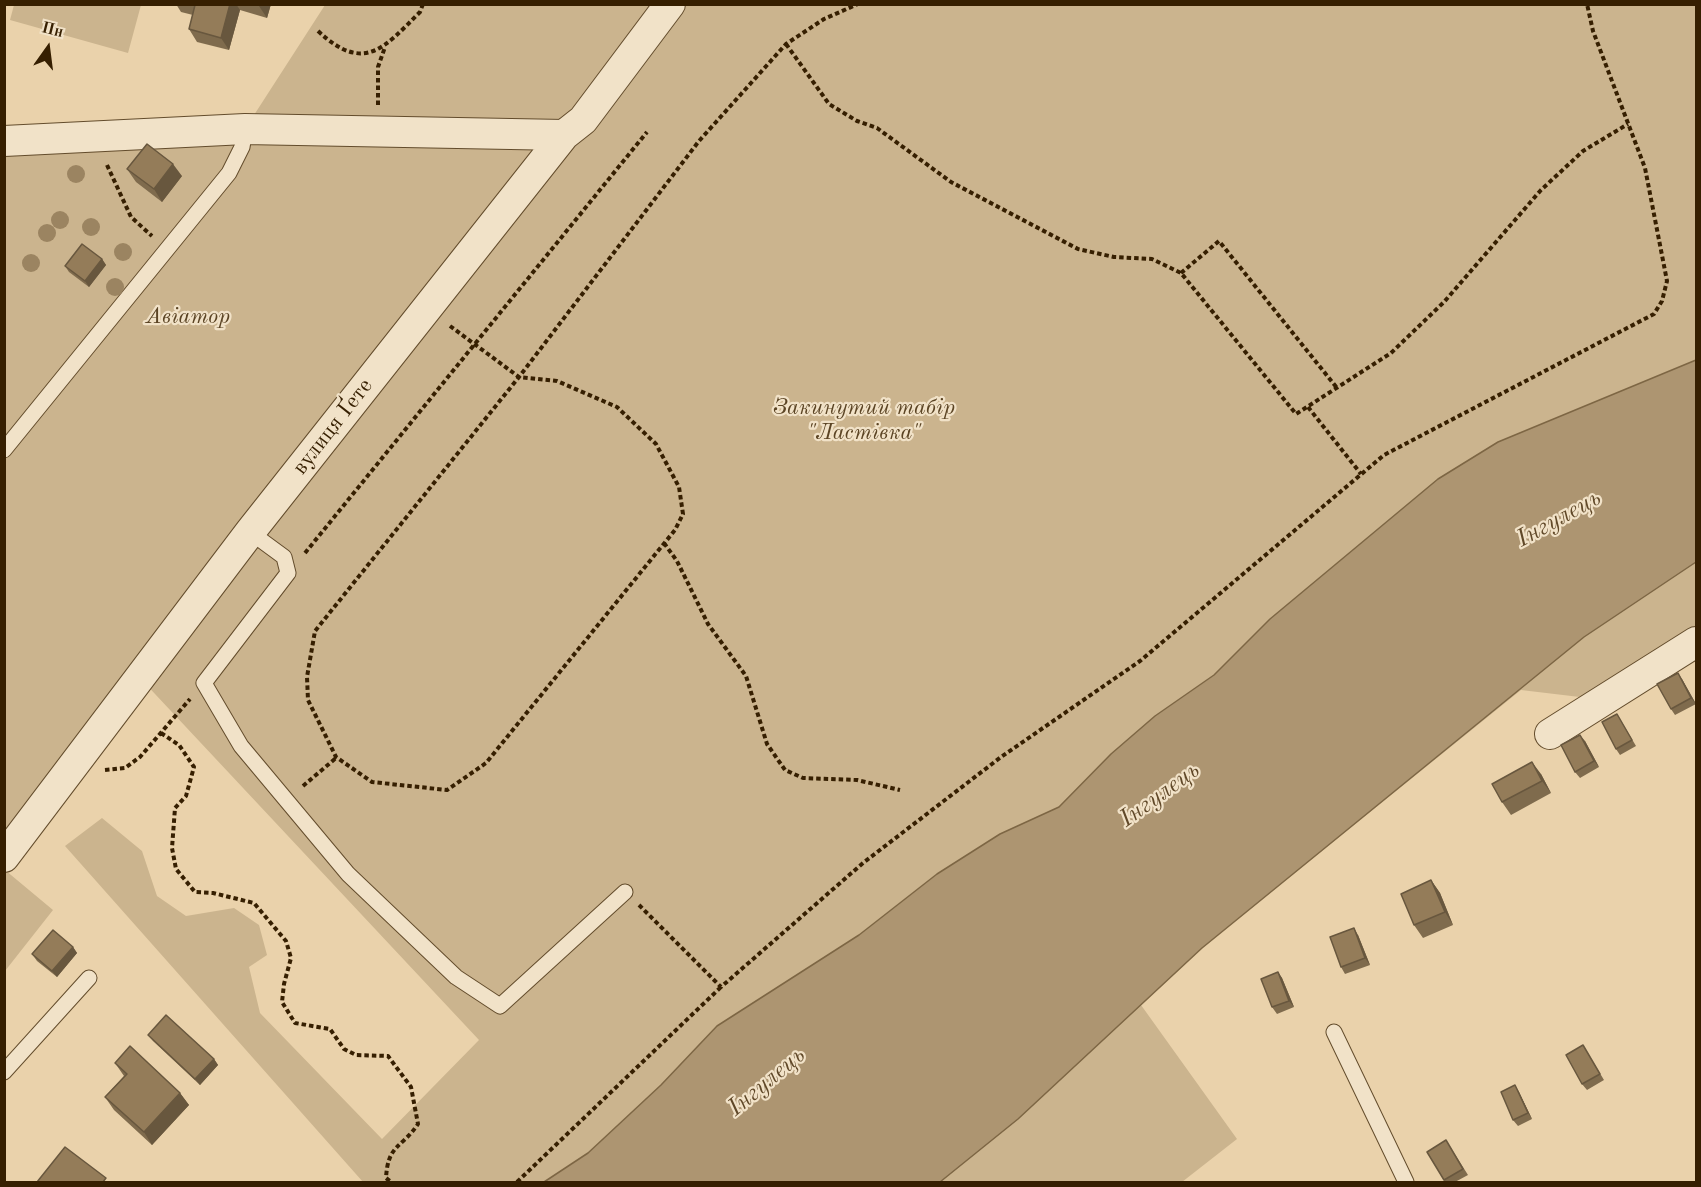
<!DOCTYPE html>
<html>
<head>
<meta charset="utf-8">
<style>
	body { margin:0 }
	#map { position:relative; width:1701px; height:1187px; overflow:hidden; background:#ead2ab; font-family:"Old Standard TT",serif }
	canvas { display:block }
	.frame { position:absolute; inset:0; border:6px solid #361f01; pointer-events:none }
	.north { position:absolute; left:18px; top:18px; width:60px; height:60px; -webkit-text-stroke:4px #f1e2c8; paint-order:stroke; rotate:14deg; font-size:16px; font-weight:700; line-height:24px; text-align:center; color:#361f01 }
	.north::after { content:''; display:block; margin:auto; width:21px; height:27px; background:#361f01; clip-path:polygon(50% 0,100% 100%,50% 72%,0 100%) }
</style>
</head>
<body>
<div id="map">
<canvas width="1701" height="1187"></canvas>
<div class="frame"></div>
<div class="north">Пн</div>
</div>
<script>
const context = document.querySelector('canvas').getContext('2d');
context.lineJoin = 'round';
function fillPath(path, color) { context.fillStyle = color; context.fill(path, 'evenodd'); }
function trace(path, color, width, dash) { context.strokeStyle = color; context.lineWidth = width; context.lineCap = dash ? 'butt' : 'round'; context.setLineDash(dash || []); context.stroke(path); }
function label(font, color, halo, rows, align = 'center') {
  context.font = font + ' "Old Standard TT",serif'; context.lineWidth = 4.5; context.setLineDash([]); context.textBaseline = 'middle'; context.strokeStyle = halo; context.fillStyle = color; for (const [text, x, y, turn = 0] of rows) {
    context.save(); context.translate(x, y); context.rotate((+turn || 0) * Math.PI / 180); context.textAlign = isNaN(turn) ? turn : align; if (halo) context.strokeText(text, 0, 0); context.fillText(text, 0, 0); context.restore();
  }
}
fillPath(new Path2D(`
	M14 5V4L141 5 128 53 10 20Z
	M325 5H1696V375L1419 495 1270 619 1214 675 1155 716 1111 754 1059 807 1000 834 937 874 859 935 717 1026 661 1085 588 1153 544 1182H363L65 846 102 818 142 851 157 896 186 916 234 908 259 925 267 955 249 967 260 1013 382 1139 479 1040 141 679 5 857V141L245 129Z
	M1696 508V642L1605 700 1521 690 1202 948 1141 1005 1237 1139 1182 1182H780Z
	M5 870 53 910 5 971Z`), '#cbb48e');
const water = new Path2D(`
	M1696 360V562L1584 637 1202 948 1018 1119 940 1182H544L588 1153 661 1085 717 1026 859 935 937 874 1000 834 1059 807 1111 754 1155 716 1214 675 1270 619 1438 479 1498 442Z`);
fillPath(water, '#ad9571');
trace(water, '#7d6644', 1.5);
const service = new Path2D(`
	M4 450 229 173 242 147 245 129
	M250 532 284 557 288 573 204 683 241 746 348 874 456 977 500 1006 625 892
	M1334 1032 1406 1182
	M4 1072 89 978`);
const minor = new Path2D(`
	M4 141 245 129 564 135
	M1550 734 1696 642
	M4 857 250 532 564 135 583 120 670 4`);
trace(service, '#634c2c', 17);
trace(minor, '#634c2c', 32);
trace(new Path2D(`
	M318 31C364 74 384 48 420 12L423 4
	M786 44 829 104 857 121 877 128 951 182 1078 249 1114 257 1152 259 1181 273 1296 414 1391 353 1444 302 1541 190 1583 151 1628 124
	M378 105V67L385 47
	M107 165 131 217 152 236
	M1181 273 1219 241 1337 388
	M450 326 519 377 557 381 617 407 656 444 679 487 683 514 675 530 486 763 447 790 372 782 336 757 308 700 307 677 315 631 519 377 699 141 786 44 824 19 858 4
	M1308 407 1361 474
	M664 543 677 561 708 624 746 676 767 744 785 770 803 778 857 780 900 790
	M305 553 647 132
	M161 733 179 745 194 767 186 796 175 808 172 848 176 869 195 892 213 893 254 903 286 941 291 958 284 984 282 1002 295 1023 330 1029 344 1049 356 1055 388 1056 411 1087 418 1124C401 1149 388 1144 386 1178L391 1182
	M105 770 125 768 140 757 190 699
	M303 786 336 758
	M639 905 721 987 863 863 1001 757 1140 661 1384 455 1654 314 1662 301 1667 281 1645 168 1593 31 1587 4
	M517 1182 721 987`), '#361f01', 4, [4.5, 3]);
trace(service, '#f1e2c8', 15);
trace(minor, '#f1e2c8', 30);
context.fillStyle = '#9b8461';
for (const [x, y] of [
	[76,174],
	[60,220],
	[91,227],
	[47,233],
	[123,252],
	[31,263],
	[115,287]
]) { context.beginPath(); context.arc(x, y, 9, 0, 2 * Math.PI); context.fill(); }
fillPath(new Path2D(`
	M176 4H271L267 18 240 10 229 50 197 42 189 29 193 15 181 12Z
	M127 169 182 176 162 202 136 182Z
	M102 259 106 265 89 287 69 272 65 266Z
	M1682 679 1696 704 1675 715 1671 709Z
	M1617 714 1636 746 1620 755 1616 749Z
	M1585 741 1599 767 1580 778 1575 772Z
	M1541 774 1551 793 1511 815 1502 802Z
	M1431 880 1440 893 1453 925 1423 938 1414 925Z
	M1358 935 1370 965 1345 974 1341 967Z
	M73 947 77 953 57 977 37 961 32 954Z
	M1278 972 1282 978 1294 1007 1277 1014 1272 1007Z
	M148 1035 214 1059 218 1065 200 1085 153 1041Z
	M1583 1045 1604 1080 1587 1090 1582 1084Z
	M115 1063 180 1093 189 1105 152 1145 114 1110 105 1097 124 1076Z
	M1515 1085 1519 1092 1532 1119 1518 1126 1513 1120Z
	M1446 1140 1468 1175 1455 1182H1445L1427 1152Z`), '#7f6b4d');
fillPath(new Path2D(`
	M230 4H236L240 10 229 50 221 38Z
	M259 4H271L267 18 259 6Z
	M173 164 182 176 162 202 154 189Z
	M102 259 106 265 89 287 85 281Z
	M1678 673 1682 679 1696 704 1691 698Z
	M1580 735 1585 741 1599 767 1594 761Z
	M1532 762 1541 774 1551 793 1542 781Z
	M1431 880 1440 893 1453 925 1445 912Z
	M1354 928 1358 935 1370 965 1365 958Z
	M73 947 77 953 57 977 52 971Z
	M1278 972 1282 978 1294 1007 1289 1001Z
	M214 1059 218 1065 200 1085 195 1079Z
	M1515 1085 1519 1092 1532 1119 1528 1113Z
	M180 1093 189 1105 152 1145 144 1132Z`), '#68573e');
const building = new Path2D(`
	M192 4H230L221 38 189 29 195 5Z
	M147 144 173 164 154 189 127 169Z
	M82 244 102 259 85 281 65 266Z
	M1678 673 1691 698 1671 709 1657 684Z
	M1617 714 1632 740 1616 749 1602 722Z
	M1580 735 1594 761 1575 772 1561 745Z
	M1532 762 1542 781 1502 802 1492 784Z
	M1431 880 1445 912 1414 925 1401 894Z
	M1354 928 1365 958 1341 967 1330 937Z
	M53 930 73 947 52 971 32 954Z
	M1278 972 1289 1001 1272 1007 1261 979Z
	M166 1015 214 1059 195 1079 148 1035Z
	M1583 1045 1600 1074 1582 1084 1566 1055Z
	M130 1046 180 1093 144 1132 105 1097 127 1074 115 1063Z
	M1515 1085 1528 1113 1513 1120 1501 1092Z
	M1446 1140 1463 1169 1444 1180 1427 1152Z
	M65 1147 106 1178 103 1182H37Z`);
fillPath(building, '#947c59');
trace(building, '#68573e', 1.5);
label('italic 22px', '#5b4424', '#f1e2c8', [
	["Авіатор",188,317],
	["Закинутий табір",864,408],
	["\"Ластівка\"",864,433]
]);
label('22px', '#361f01', '#f1e2c8', [
	["вулиця Ґете",333,427,-52]
]);
label('italic 24px', '#604828', '#f1e2c8', [
	["Інгулець",1559,519,-29],
	["Інгулець",1160,795,-36],
	["Інгулець",767,1082,-40]
]);
</script>
</body>
</html>
